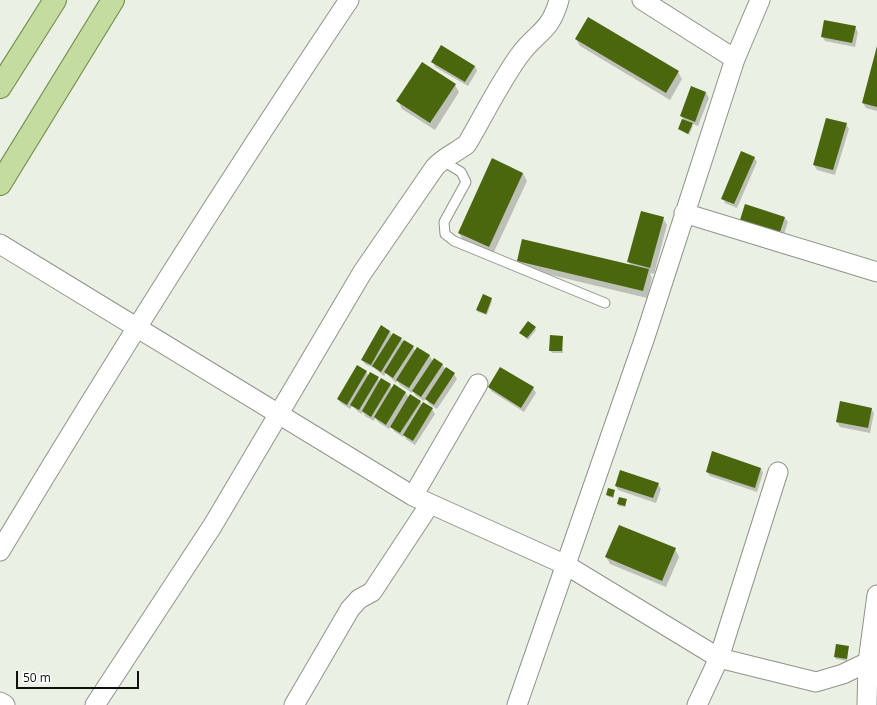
<!DOCTYPE html>
<html>
<head>
<meta charset="utf-8">
<style>
	body { margin:0 }
	#map { position:relative; width:877px; height:705px; overflow:hidden; background:#ebf0e5; font-family:"Open Sans",sans-serif }
	canvas { display:block }
	.scale { position:absolute; left:16px; top:671px; width:123px; height:18px; box-sizing:border-box; border:2px solid #0f110d; border-top:0; padding-left:5px; font-size:12px; line-height:14px; white-space:nowrap; color:#0f110d; -webkit-text-stroke:3px #fff; paint-order:stroke }
</style>
</head>
<body>
<div id="map">
<canvas width="877" height="705"></canvas>
<div class="scale">50 m</div>
</div>
<script>
const context = document.querySelector('canvas').getContext('2d');
context.lineJoin = 'round';
function fillPath(path, color) { context.fillStyle = color; context.fill(path, 'evenodd'); }
function trace(path, color, width, dash) { context.strokeStyle = color; context.lineWidth = width; context.lineCap = dash ? 'butt' : 'round'; context.setLineDash(dash || []); context.stroke(path); }
fillPath(new Path2D(`
	M855 27 858 32 855 47 825 41 822 36Z
	M576 39 678 72 682 79 670 100 580 46Z
	M877 48V111L866 108 863 103Z
	M433 62 475 66 477 71 468 86 435 67Z
	M455 85 459 92 435 130 402 109 398 101Z
	M692 88 706 93 709 98 698 126 691 123 693 126 689 135 679 129 683 119 681 115Z
	M846 124 849 129 835 175 817 170 814 165Z
	M754 157 757 162 737 208 725 203 723 198Z
	M523 173 527 181 493 254 463 240 459 233Z
	M663 218 667 225 654 274 650 273 652 278 647 298 522 268 518 260 631 266 629 262Z
	M785 218 788 222 783 237 744 225 741 220Z
	M491 299 492 301 487 315 478 312 477 310Z
	M535 328 536 330 528 340 520 333Z
	M390 331 392 336 401 339 404 343 413 347 415 351 417 348 430 356 433 362 442 364 445 369 454 374 457 379 437 409 429 404 426 398 424 401 416 396 413 391 412 393 400 385 397 381 396 383 386 373 384 376 374 368 365 364 363 360Z
	M562 337 563 353H552L550 350Z
	M357 367 366 372 369 376 378 378 380 382 390 384 392 389 394 386 406 393 409 398 420 401 422 405 432 409 435 414 415 445 406 439 404 435 403 437 394 431 391 426 389 429 378 422 375 418 374 421 365 416 363 412 361 414 352 406 350 409 341 403 338 399Z
	M489 387 533 388 536 393 524 412 491 391Z
	M871 409 874 413 870 433 840 427 837 422Z
	M761 468 763 473 757 492 710 476 707 472Z
	M658 484 661 489 656 503 618 490 616 486Z
	M614 491V498L609 497 607 495Z
	M626 499V507L619 506 618 504Z
	M675 549 679 557 666 587 610 564 606 557Z
	M848 647 847 661 836 659 835 657Z`), '#0003');
fillPath(new Path2D(`
	M588 17 679 71 666 93 575 39Z
	M824 20 856 26 852 43 821 37Z
	M441 45 475 66 465 82 431 62Z
	M877 46V107L862 103Z
	M422 62 456 84 430 123 396 101Z
	M691 86 706 92 695 122 680 116Z
	M826 118 847 123 833 170 813 165Z
	M682 119 693 123 688 134 678 129Z
	M741 151 755 157 734 204 721 199Z
	M492 158 523 173 489 247 458 233Z
	M745 204 785 217 780 232 740 220Z
	M641 211 664 217 650 268 627 262Z
	M522 239 649 269 643 291 517 261Z
	M483 294 492 298 486 314 476 310Z
	M528 321 536 327 527 338 519 333Z
	M381 325 390 331 371 365 361 360Z
	M393 333 402 338 381 372 372 366Z
	M550 335 563 336 562 351H549Z
	M404 340 414 346 393 378 384 372Z
	M417 347 430 355 409 388 396 380Z
	M434 358 443 364 421 397 412 391Z
	M357 365 367 371 347 405 337 399Z
	M446 367 455 373 434 405 425 399Z
	M500 367 534 387 521 408 488 387Z
	M370 372 379 377 359 410 350 405Z
	M381 378 391 384 371 417 362 411Z
	M394 384 406 392 386 425 374 417Z
	M410 394 421 401 400 433 390 427Z
	M840 401 872 408 868 428 836 422Z
	M423 402 433 408 413 441 403 435Z
	M712 451 761 468 755 488 706 472Z
	M620 470 659 483 653 498 615 486Z
	M608 488 615 490 613 497 606 495Z
	M619 497 627 499 625 506 617 504Z
	M619 525 676 548 662 581 605 557Z
	M836 644 849 646 847 659 834 657Z`), '#4a670d');
const lane = new Path2D(`
	M441 160 461 172 466 182 444 222 445 234 454 241 605 303`);
const street = new Path2D(`
	M642 0 735 59
	M684 213 877 272
	M0 244 413 496 566 565 719 658 816 682 843 674 868 662 877 663
	M413 496 478 384
	M0 551C112 364 228 181 349 0
	M0 702 5 705
	M95 705 213 525 362 273 435 167C444 157 457 152 467 144 484 115 499 84 519 56 536 32 550 33 559 0
	M294 705 350 609 359 599 372 592 430 504
	M517 705 645 337 735 59 760 0
	M697 705 719 658 778 472
	M867 705 868 662 877 595`);
const primary = new Path2D(`
	M0 87 55 0
	M0 184 113 0`);
trace(lane, '#8f948a', 11);
trace(street, '#8f948a', 21);
trace(primary, '#6b8543', 24);
trace(lane, '#fff', 9);
trace(street, '#fff', 19);
trace(primary, '#c4dca0', 22);
</script>
</body>
</html>
